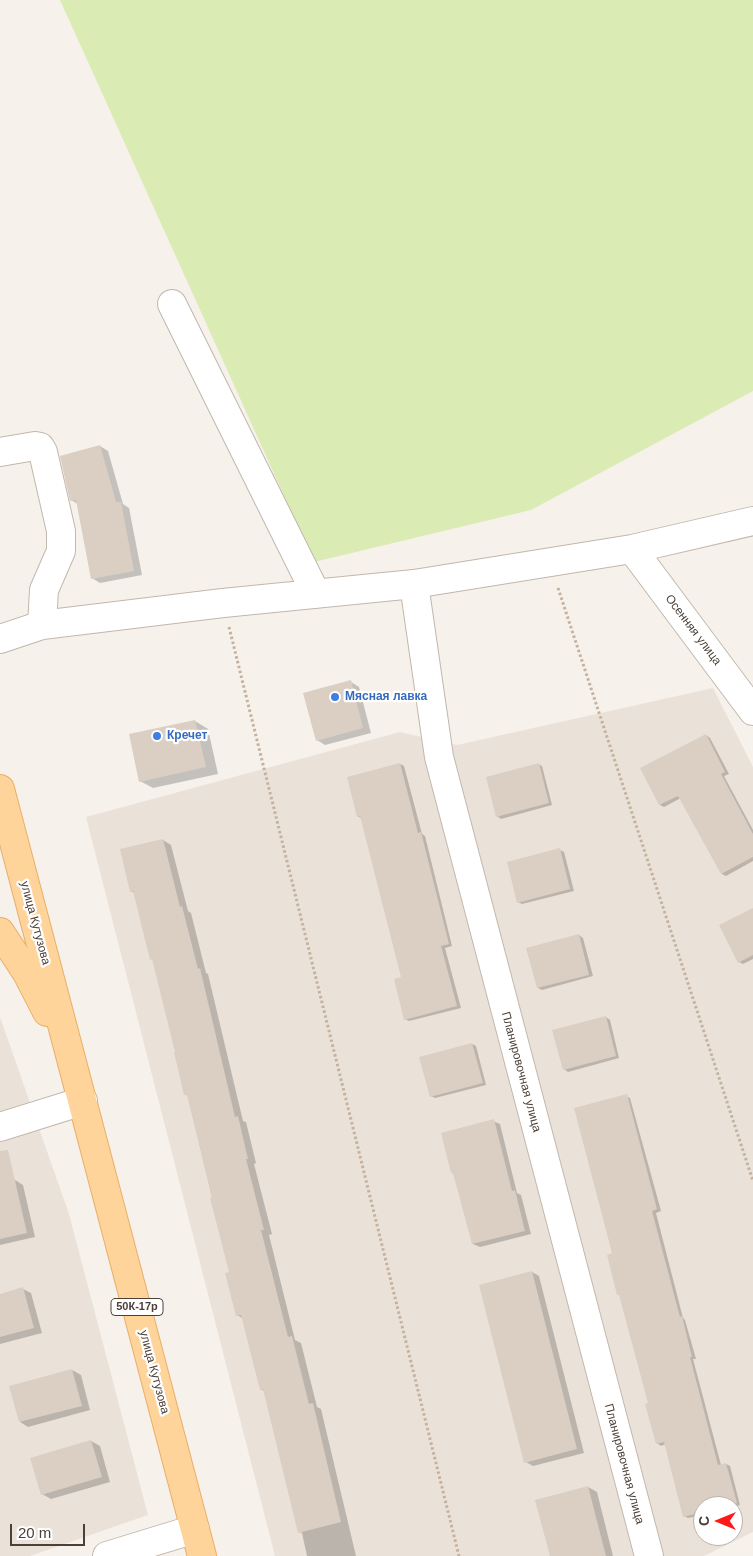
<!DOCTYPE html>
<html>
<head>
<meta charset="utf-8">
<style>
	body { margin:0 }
	#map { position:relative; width:753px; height:1556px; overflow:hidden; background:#f6f1eb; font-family:Arial,sans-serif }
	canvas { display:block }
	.north { position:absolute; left:693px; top:1496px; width:50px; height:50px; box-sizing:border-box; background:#fff; border:1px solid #b7b3af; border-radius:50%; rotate:270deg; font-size:14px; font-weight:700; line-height:20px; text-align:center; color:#4b4138 }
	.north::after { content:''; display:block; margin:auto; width:18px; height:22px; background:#ff1919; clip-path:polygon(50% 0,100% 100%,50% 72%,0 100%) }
	.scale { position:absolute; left:10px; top:1524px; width:75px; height:22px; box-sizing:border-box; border:2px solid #4b4138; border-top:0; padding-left:6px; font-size:15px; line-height:18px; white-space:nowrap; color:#4b4138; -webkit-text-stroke:4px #fff; paint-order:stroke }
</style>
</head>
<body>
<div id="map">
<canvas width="753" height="1556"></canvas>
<div class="north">С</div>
<div class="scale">20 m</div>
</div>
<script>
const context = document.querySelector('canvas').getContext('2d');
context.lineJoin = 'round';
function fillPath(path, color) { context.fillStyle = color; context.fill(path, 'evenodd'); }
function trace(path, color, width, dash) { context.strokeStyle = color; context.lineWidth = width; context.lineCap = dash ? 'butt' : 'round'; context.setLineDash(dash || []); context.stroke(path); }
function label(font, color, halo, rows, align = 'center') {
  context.font = font + ' Arial,sans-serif'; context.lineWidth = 4.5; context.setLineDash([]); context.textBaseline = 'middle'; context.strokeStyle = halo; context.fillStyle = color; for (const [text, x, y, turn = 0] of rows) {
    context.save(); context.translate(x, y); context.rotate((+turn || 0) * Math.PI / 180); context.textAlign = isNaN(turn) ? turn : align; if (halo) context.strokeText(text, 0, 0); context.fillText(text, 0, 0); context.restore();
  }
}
fillPath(new Path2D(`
	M713 688 753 767V1532L704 1556H275L86 817 400 732 457 745ZM703 1506H733V1536H703Z
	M0 1017 69 1214 148 1515 30 1556H0Z`), '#eae2d9');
fillPath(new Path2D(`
	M60 0H753V391L531 510 314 562Z`), '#daebb3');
fillPath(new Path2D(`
	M100 446 108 451 123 504 129 508 142 575 100 583 92 578 78 504 71 500Z
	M351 682 359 687 371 733 325 745 317 740Z
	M195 721 208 729 218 774 153 788 140 781Z
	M706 735 710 738 729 774 724 776 753 830V861L726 876 722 874 681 798 664 807 660 805Z
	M400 764 404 766 422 834 425 836 452 946 445 948 461 1008 409 1021 405 1019 403 978 362 819 358 816Z
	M538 764 542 766 552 805 501 819 497 816Z
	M163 840 171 845 188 911 191 913 206 973 208 974 243 1121 246 1122 256 1163 254 1164 272 1234 269 1235 295 1340 301 1343 317 1407 321 1409 356 1556H307L302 1533 300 1532 265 1392 261 1389 244 1319 237 1315 230 1273 188 1096 185 1094 177 1053 153 960 151 959 134 893 131 891Z
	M560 850 564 852 574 891 522 904 518 902Z
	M753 909V959L743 964 739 962Z
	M579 935 583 938 593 976 542 990 538 988Z
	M606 1017 610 1020 619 1058 568 1072 564 1069Z
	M472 1044 476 1046 486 1085 435 1098 431 1096Z
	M626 1096 630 1098 661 1211 656 1213 683 1318 685 1320 696 1359H693L721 1465 726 1464 730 1466 740 1505 733 1507 703 1506V1515L688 1518 684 1516 666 1444 661 1446 657 1443 649 1404 614 1254Z
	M493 1121 500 1124 517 1193 521 1195 531 1234 480 1247 473 1244 455 1174 452 1173Z
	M15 1180 23 1185 35 1237 0 1245V1184Z
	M532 1272 539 1276 584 1453 533 1466 526 1462Z
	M23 1289 31 1293 42 1333 0 1344V1295Z
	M72 1370 81 1375 90 1410 28 1427 20 1422Z
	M91 1441 100 1446 110 1482 51 1499 42 1494Z
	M588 1487 597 1492 613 1556H551Z`), '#0003');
fillPath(new Path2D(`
	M100 445 116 502H121L134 571 91 579 76 500 70 501 60 456Z
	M351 680 363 728 316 741 303 693Z
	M195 720 206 767 139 782 129 734Z
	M706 734 725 772 721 774 753 834V857L721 874 678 796 659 805 640 768Z
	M400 763 418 833 421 832 449 944 441 946 457 1006 404 1020 394 979 401 977 360 816 357 817 347 777Z
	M539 763 549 803 496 817 486 777Z
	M163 839 180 907 182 906 198 969 200 968 235 1117 238 1116 248 1159H246L264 1230H261L288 1337 292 1336 309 1404 313 1403 341 1522 298 1533 263 1389 260 1390 241 1315 236 1316 225 1273 229 1272 210 1198 212 1197 187 1095H184L174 1052H175L152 959 150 960 133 891 130 892 120 849Z
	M560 848 570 889 517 903 507 862Z
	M753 908V955L738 963 719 925Z
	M579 934 589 975 537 988 526 948Z
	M606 1016 616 1056 563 1070 552 1030Z
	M472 1043 483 1083 430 1097 419 1057Z
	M627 1094 657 1209 652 1211 680 1317 682 1316 692 1357H690L718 1465 726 1463 737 1503 725 1506H703V1512L683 1517 664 1442 656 1444 645 1404 648 1403 619 1295H617L607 1255 612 1253 574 1108Z
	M494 1119 512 1191 515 1190 525 1231 472 1244 453 1173H451L441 1133Z
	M8 1150 27 1233 0 1239V1151Z
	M532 1271 577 1449 524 1463 479 1285Z
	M23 1287 34 1328 0 1337V1294Z
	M72 1369 82 1406 19 1422 9 1386Z
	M91 1440 102 1477 41 1495 30 1458Z
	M588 1486 606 1556H550L535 1500Z`), '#dbcec3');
const minor = new Path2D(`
	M172 304 316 594
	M0 452 35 446 40 447 43 452 61 531V551L44 590 42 625
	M632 549 753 711
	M414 584 439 757 649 1556
	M0 639 42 625 223 603 414 584 632 549 753 521
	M0 1127 83 1101
	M107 1556 195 1529`);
const major = new Path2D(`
	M0 789 202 1556
	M0 932 27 973 47 1012`);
trace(minor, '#c2b7ad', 30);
trace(major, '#e9ae66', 30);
trace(new Path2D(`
	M558 588 753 1181
	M229 627 459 1556`), '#c5b19d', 3, [2.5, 2.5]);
trace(minor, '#fff', 28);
trace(major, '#ffd49b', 28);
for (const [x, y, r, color] of [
	[335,697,5,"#3f7fe0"],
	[157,736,5,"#3f7fe0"]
]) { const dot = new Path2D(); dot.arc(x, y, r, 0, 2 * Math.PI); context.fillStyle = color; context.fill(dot); trace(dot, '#fff', 2); }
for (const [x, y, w] of [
	[137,1307,52]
]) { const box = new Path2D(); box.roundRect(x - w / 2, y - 8.5, w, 17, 4); context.fillStyle = '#fff'; context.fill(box); trace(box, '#4b4138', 1); }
label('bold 11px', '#4b4138', null, [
	["50К-17р",137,1307]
]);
label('12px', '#4b4138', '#fff', [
	["Осенняя улица",693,630,53],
	["улица Кутузова",35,923,75],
	["Планировочная улица",521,1072,75],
	["улица Кутузова",154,1372,75],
	["Планировочная улица",624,1464,75]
]);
label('bold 12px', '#366cbe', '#fff', [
	["Мясная лавка",345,697],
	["Кречет",167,736]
], 'left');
</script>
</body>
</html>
